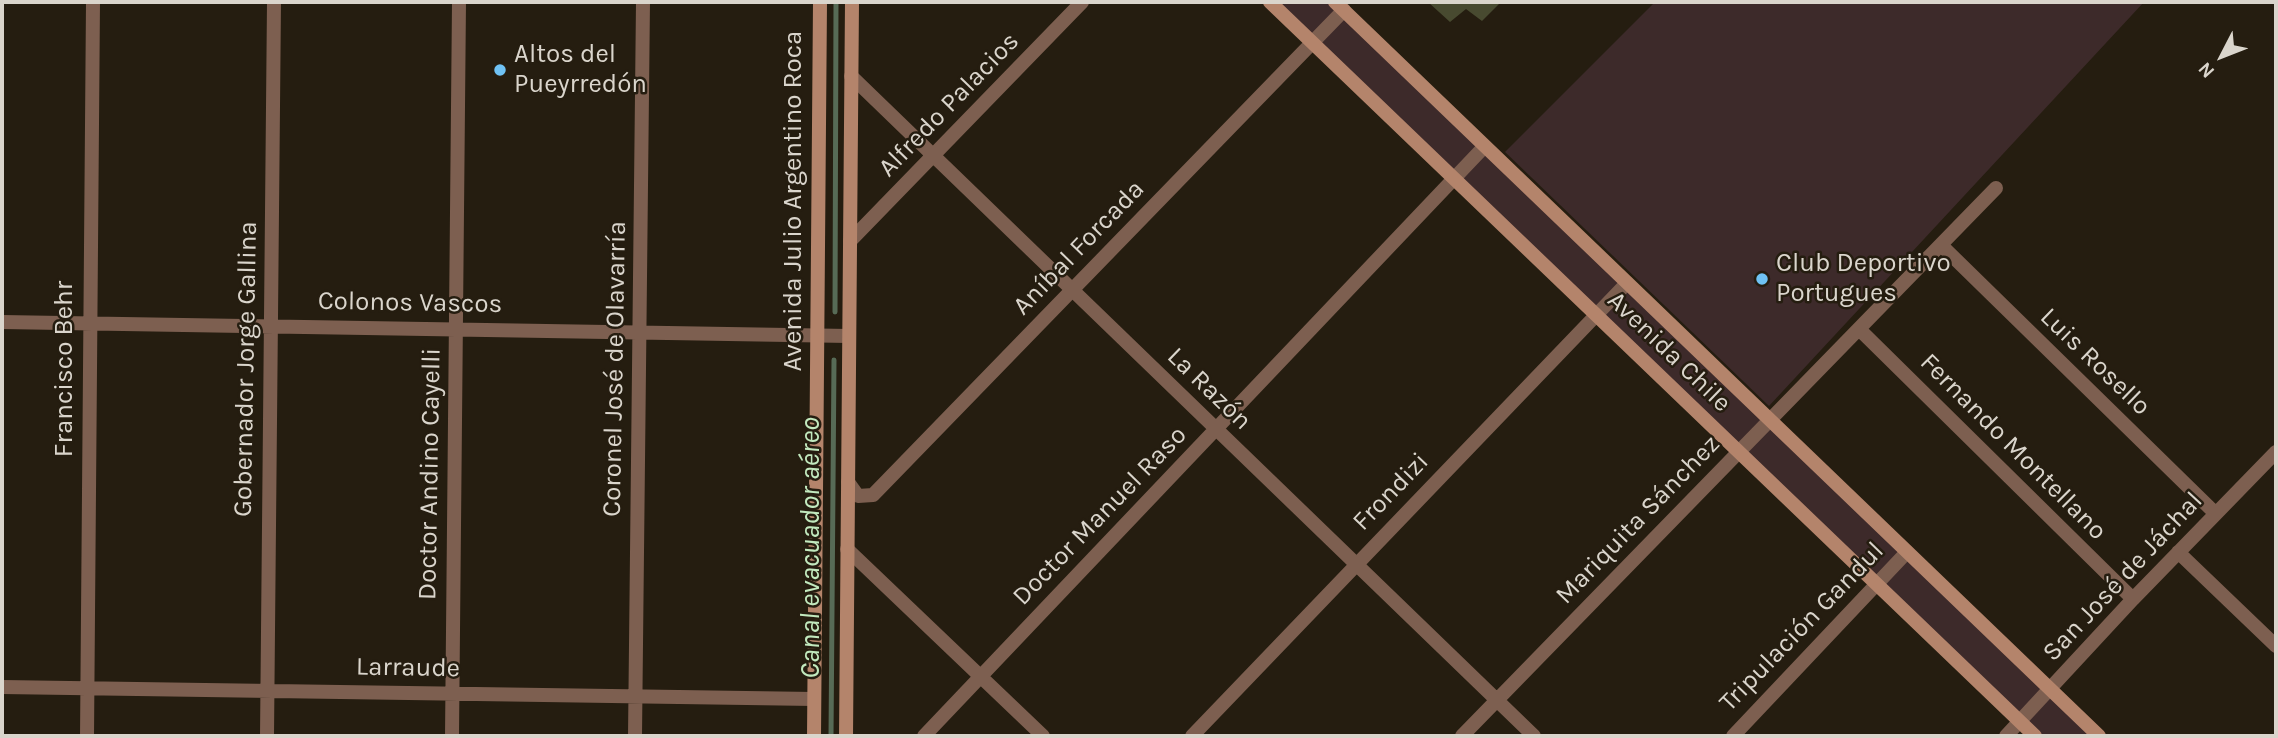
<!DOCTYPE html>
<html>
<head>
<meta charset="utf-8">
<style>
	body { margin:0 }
	#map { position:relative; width:2278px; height:738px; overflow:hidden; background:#251d10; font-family:Karla,sans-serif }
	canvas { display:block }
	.frame { position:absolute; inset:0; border:4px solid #dad5cc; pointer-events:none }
	.north { position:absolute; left:2187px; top:21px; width:70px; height:70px; -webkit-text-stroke:5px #251d10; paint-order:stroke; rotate:228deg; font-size:19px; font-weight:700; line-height:28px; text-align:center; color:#dad5cc }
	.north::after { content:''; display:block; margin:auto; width:24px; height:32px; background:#dad5cc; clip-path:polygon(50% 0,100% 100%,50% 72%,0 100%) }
</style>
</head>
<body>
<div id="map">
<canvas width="2278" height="738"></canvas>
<div class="frame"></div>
<div class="north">N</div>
</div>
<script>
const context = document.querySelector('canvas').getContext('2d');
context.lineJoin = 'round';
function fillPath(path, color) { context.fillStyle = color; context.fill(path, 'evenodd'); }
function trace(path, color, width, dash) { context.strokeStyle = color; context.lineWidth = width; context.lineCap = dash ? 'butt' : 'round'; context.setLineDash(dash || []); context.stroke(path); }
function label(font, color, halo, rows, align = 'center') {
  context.font = font + ' Karla,sans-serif'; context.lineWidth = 5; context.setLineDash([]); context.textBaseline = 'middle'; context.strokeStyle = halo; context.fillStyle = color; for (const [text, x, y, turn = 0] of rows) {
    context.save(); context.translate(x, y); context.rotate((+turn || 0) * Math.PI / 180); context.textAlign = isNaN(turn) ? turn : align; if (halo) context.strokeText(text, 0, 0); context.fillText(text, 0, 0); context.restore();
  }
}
fillPath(new Path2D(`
	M1270 2H1335L2099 736H2035Z
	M1655 2H2144L1769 406 1505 152Z`), '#3d2a2a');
trace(new Path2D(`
	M835 312 836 2
	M831 736 834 360`), '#576b56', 5);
fillPath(new Path2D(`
	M1428 2H1501L1482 21 1466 9 1450 22Z`), '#484a30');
trace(new Path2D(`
	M851 76 1534 736
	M850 241 1082 2
	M1941 245 2215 513
	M2 322 849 336
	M1860 330 2133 599
	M848 482 858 496 873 495 1344 10
	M847 549 1043 736
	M2178 552 2276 646
	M2 687 814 699
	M87 736 93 2
	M267 736 274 2
	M452 736 459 2
	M635 736 643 2
	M924 736 1484 147
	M1462 736 1996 188
	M1733 736 1907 552
	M2006 736 2133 599 2276 452`), '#7d5f50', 14);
trace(new Path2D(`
	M1192 736 1627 283`), '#7d5f50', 14);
trace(new Path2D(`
	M1270 2 2035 736
	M1335 2 2099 736
	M814 736 820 2
	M846 736 852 2`), '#b4846b', 14);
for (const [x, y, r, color] of [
	[500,70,7,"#6fc2f4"],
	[1762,279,7,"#6fc2f4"]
]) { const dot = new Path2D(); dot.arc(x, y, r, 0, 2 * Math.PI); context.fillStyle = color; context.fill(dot); trace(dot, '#251d10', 2.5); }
label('26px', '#dad5cc', '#251d10', [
	["Altos del",514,55],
	["Pueyrredón",514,85],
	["Club Deportivo",1776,264],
	["Portugues",1776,294]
], 'left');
label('26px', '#dad5cc', '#251d10', [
	["Alfredo Palacios",949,105,-46],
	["Avenida Julio Argentino Roca",794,201,-90],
	["Aníbal Forcada",1079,248,-46],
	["Colonos Vascos",410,303,1],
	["Avenida Chile",1669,352,44],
	["Luis Rosello",2095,362,44],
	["Francisco Behr",65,369,-90],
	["Gobernador Jorge Gallina",246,369,-89],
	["Coronel José de Olavarría",615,369,-89],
	["La Razón",1209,389,44],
	["Fernando Montellano",2013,447,45],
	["Doctor Andino Cayelli",430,474,-89],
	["Frondizi",1391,492,-46],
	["Doctor Manuel Raso",1100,516,-46],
	["Mariquita Sánchez",1638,520,-46],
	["San José de Jáchal",2123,577,-47],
	["Tripulación Gandul",1802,627,-46],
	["Larraude",408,668,1]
]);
label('italic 28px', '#c2e9be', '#251d10', [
	["Canal evacuador aéreo",811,548,-90]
]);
</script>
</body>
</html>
